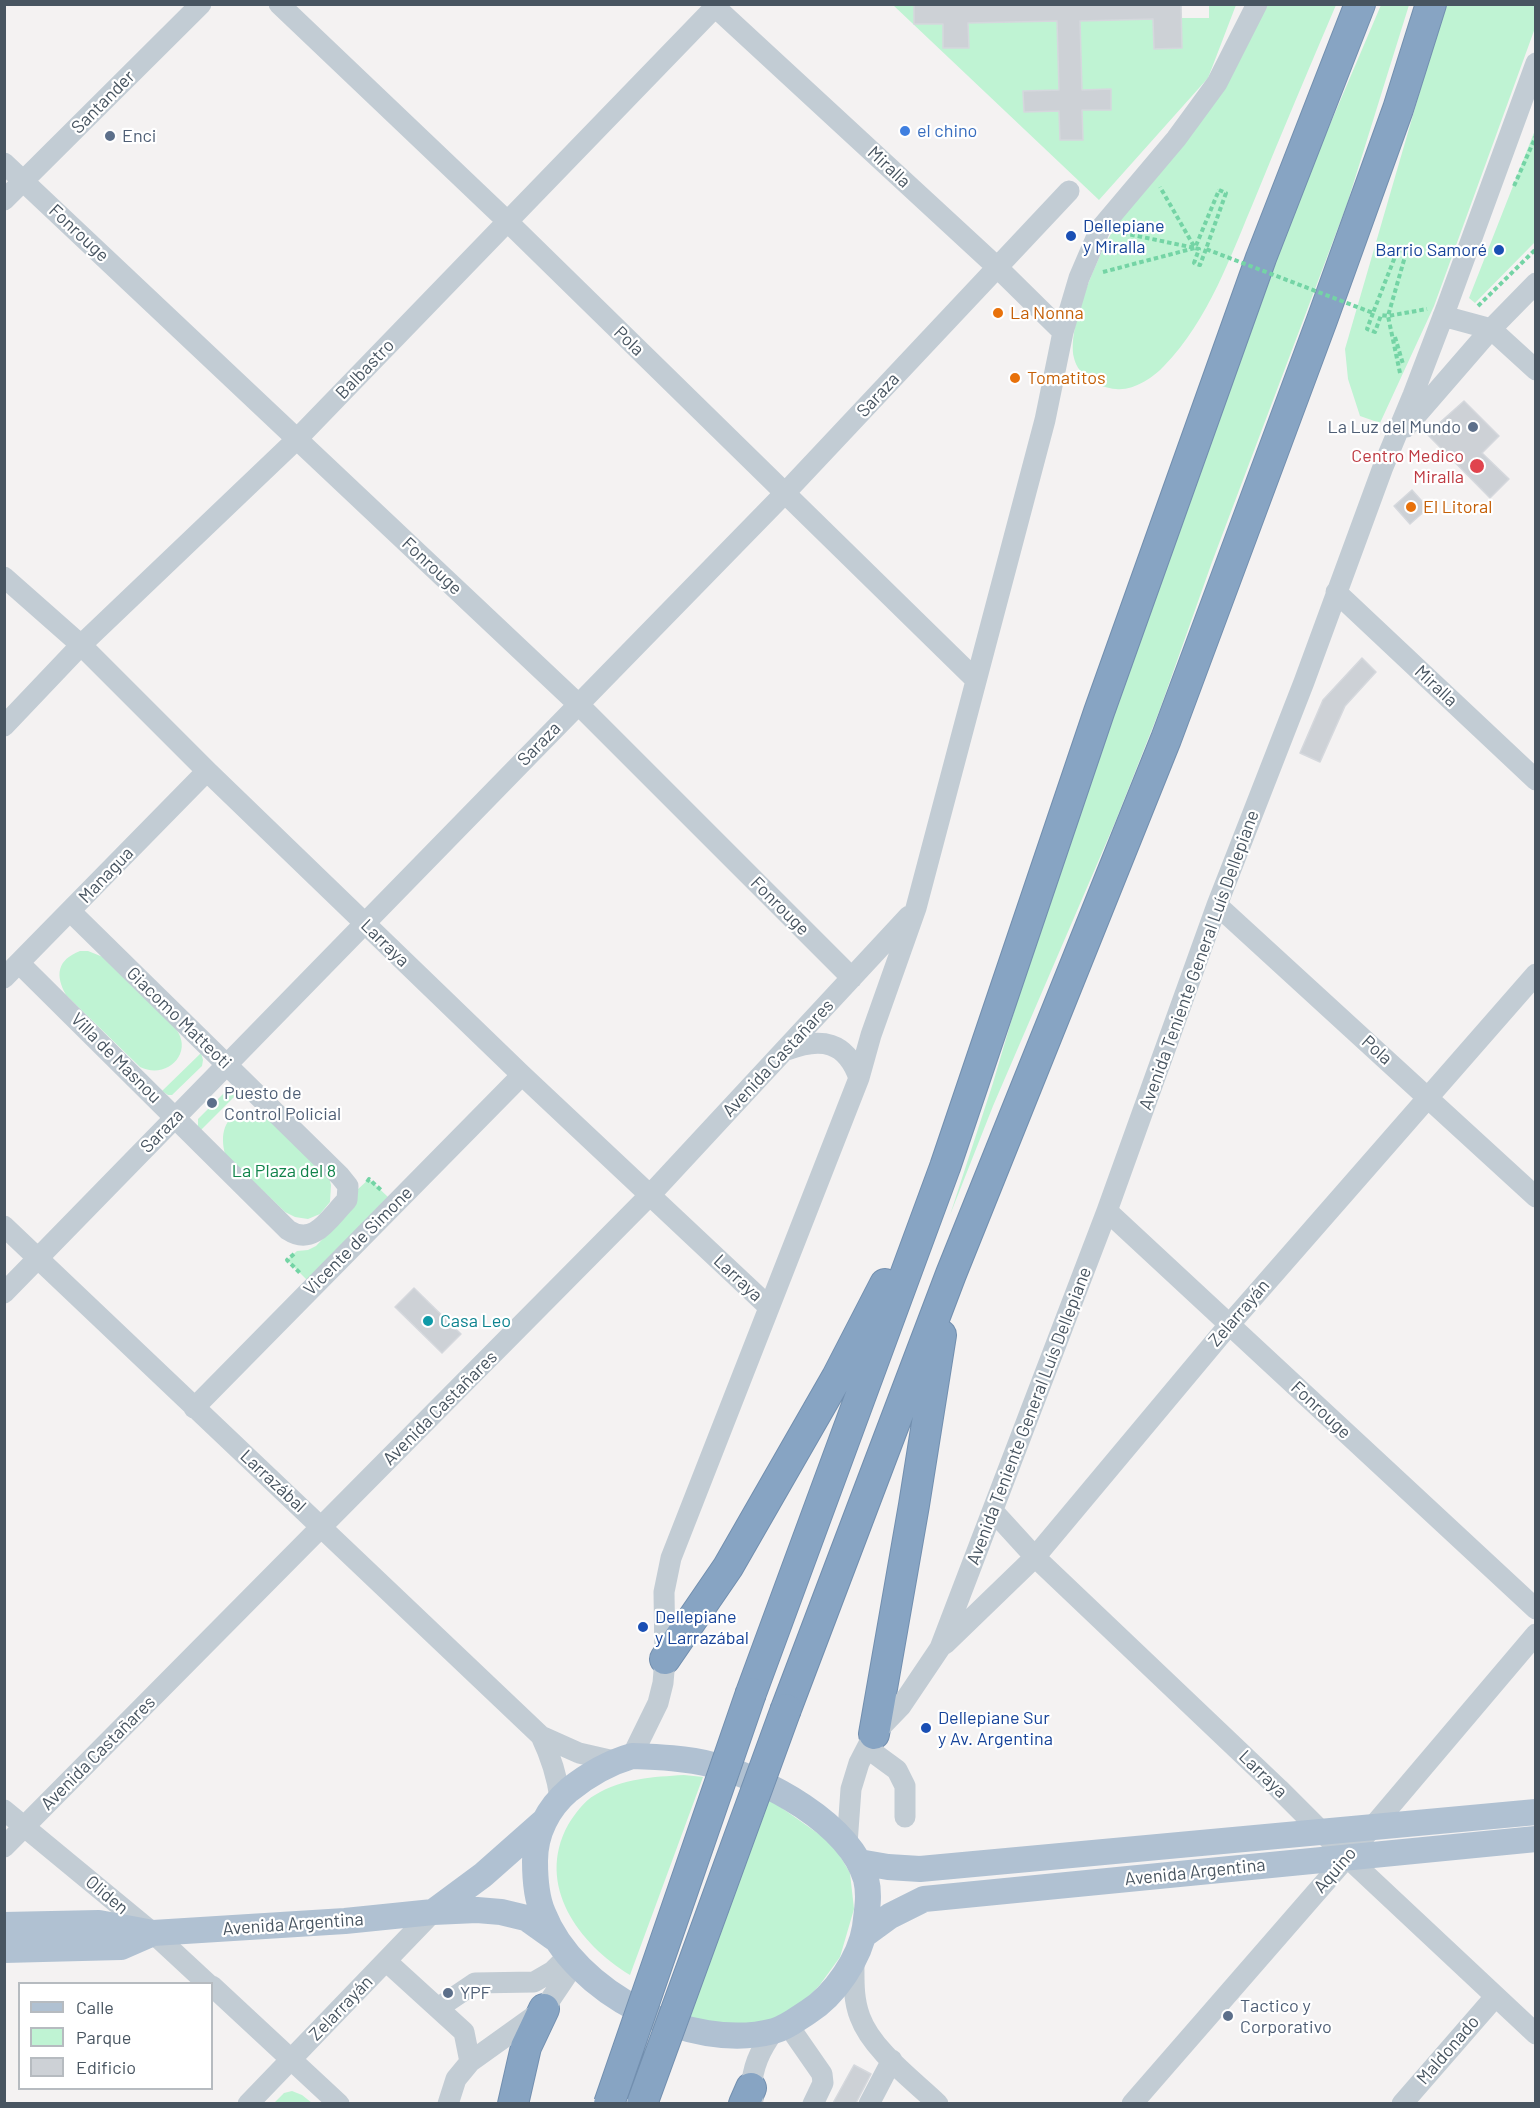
<!DOCTYPE html>
<html>
<head>
<meta charset="utf-8">
<style>
	body { margin:0 }
	#map { position:relative; width:1540px; height:2108px; overflow:hidden; background:#f4f2f2; font-family:Barlow,sans-serif }
	canvas { display:block }
	.frame { position:absolute; inset:0; border:6px solid #485561; pointer-events:none }
	.legend { position:absolute; left:18px; top:1982px; width:195px; height:108px; box-sizing:border-box; background:#fff; border:2px solid #b6bbc0; margin:0; padding:8px 10px; list-style:none; font-size:18px; color:#485561 }
	.legend li { display:flex; align-items:center; gap:12px; height:30px }
	.legend b { width:30px; border:2px solid #b6bbc0 }
</style>
</head>
<body>
<div id="map">
<canvas width="1540" height="2108"></canvas>
<div class="frame"></div>
<ul class="legend">
<li><b style="height:8px;background:#b0c1d2"></b>Calle</li>
<li><b style="height:16px;background:#bff3d3"></b>Parque</li>
<li><b style="height:16px;background:#cdd1d6"></b>Edificio</li>
</ul>
</div>
<script>
const context = document.querySelector('canvas').getContext('2d');
context.lineJoin = 'round';
function fillPath(path, color) { context.fillStyle = color; context.fill(path, 'evenodd'); }
function trace(path, color, width, dash) { context.strokeStyle = color; context.lineWidth = width; context.lineCap = dash ? 'butt' : 'round'; context.setLineDash(dash || []); context.stroke(path); }
function label(font, color, halo, rows, align = 'center') {
  context.font = font + ' Barlow,sans-serif'; context.lineWidth = 4.5; context.setLineDash([]); context.textBaseline = 'middle'; context.strokeStyle = halo; context.fillStyle = color; for (const [text, x, y, turn = 0] of rows) {
    context.save(); context.translate(x, y); context.rotate((+turn || 0) * Math.PI / 180); context.textAlign = isNaN(turn) ? turn : align; if (halo) context.strokeText(text, 0, 0); context.fillText(text, 0, 0); context.restore();
  }
}
fillPath(new Path2D(`
	M893 5H914V24H943L944 48H969L968 23 1057 21 1059 90 1023 91 1024 111H1059L1060 140 1083 139 1082 110 1111 109V89L1082 90 1080 21 1153 19 1154 49 1181 48V18H1209V5H1236L1208 78 1099 200Z
	M1265 5H1336C1309 68 1282 132 1256 196 1231 255 1209 320 1164 366 1153 378 1133 391 1116 389 1099 388 1078 376 1074 358 1066 322 1105 241 1124 211 1145 178 1168 147 1189 115 1214 78 1239 41 1265 5Z
	M1381 5H1409L1347 204 1212 562 1160 709 1116 820 993 1106 950 1215 993 1083 1038 930 1246 337 1320 148Z
	M1445 5H1535V28L1434 306 1380 423 1360 416 1348 379 1345 349Z
	M1535 130V242L1475 303 1469 298Z
	M80 951H88L103 957C119 973 136 990 153 1006 160 1013 170 1020 176 1029 194 1053 167 1080 140 1067L66 995C55 975 57 960 80 951Z
	M201 1053 203 1060 202 1066 172 1095H168L162 1091Z
	M233 1088 240 1091 201 1130 198 1127V1119L228 1089Z
	M243 1110H253L265 1113 329 1177 331 1185 330 1202 320 1214 308 1219 295 1217 285 1212 225 1154C220 1134 224 1118 243 1110Z
	M369 1179 388 1197 307 1280 287 1260 297 1251 308 1250 316 1246 354 1206 357 1190Z
	M684 1775 703 1777 630 1975C579 1944 535 1885 568 1825 574 1815 584 1801 595 1795 623 1778 653 1777 684 1775Z
	M769 1799 833 1844 850 1873 854 1909 840 1957 819 1986 794 2011 760 2026 742 2028 689 2018Z
	M292 2091 302 2095 312 2103H274L284 2093Z`), '#bff3d3');
const building = new Path2D(`
	M914 4H1181L1182 48 1154 49 1153 19 1080 21 1082 90 1111 89V110H1082L1083 140H1060L1059 111 1024 112 1023 91 1059 90 1057 21 968 23 969 48H943V24H914Z
	M1464 401 1499 436 1482 453 1509 479 1490 498 1427 434Z
	M1412 490 1428 508 1410 524 1394 506Z
	M1362 658 1376 672 1345 706 1320 762 1300 753 1323 700Z
	M414 1288 461 1334 442 1353 395 1307Z
	M854 2065 871 2074 856 2103H833Z`);
fillPath(building, '#cdd1d6');
trace(building, '#d5d8dd', 1.5);
const highway = new Path2D(`
	M665 1659 728 1567 837 1377 885 1284
	M751 1693 945 1167 1099 712 1261 258 1360 4
	M786 1709 951 1274 1166 739 1322 320 1398 109 1431 4
	M874 1734 914 1505 941 1335
	M513 2104 526 2047 544 2009
	M744 2104 751 2088`);
trace(highway, '#728faf', 32);
trace(new Path2D(`
	M1514 186 1536 136
	M1123 233 1195 248
	M1206 249 1200 265 1194 263 1199 249 1195 248 1219 190
	M1103 272 1195 248 1160 187
	M1478 306 1536 249
	M1373 313 1367 329 1375 332 1381 315 1388 316 1427 309
	M1395 337 1403 364
	M1400 373 1388 316 1406 253
	M367 1182 369 1179 381 1190
	M294 1254 287 1260 300 1273`), '#74d4a5', 4, [4.5, 3]);
trace(new Path2D(`
	M279 4 507 221 976 680
	M712 4 998 268 1063 332
	M4 163 578 704 852 978
	M4 200 201 4
	M1443 316 1491 329 1536 370
	M1406 427 1491 329 1536 283
	M4 577 81 645 207 771 522 1075 769 1307
	M1336 592 1536 780
	M4 726 81 645 297 439 718 4
	M1217 905 1536 1197
	M19 963 288 1230C314 1247 329 1218 347 1200L348 1186 340 1176 70 911
	M4 978 207 771
	M787 1050C821 1037 846 1041 859 1078
	M1107 1211 1536 1609
	M4 1226 541 1736 579 1753 614 1761
	M4 1293 785 493 1069 191
	M194 1408 522 1075
	M993 1511 1035 1557 1279 1789 1347 1857 1536 2034
	M945 1644 1035 1557 1229 1325 1536 974
	M541 1736C551 1757 557 1775 560 1798
	M867 1748 897 1770 905 1786V1817
	M632 1756 658 1703 663 1683 665 1659 664 1592 671 1558 859 1078 871 1035 916 908 1045 420 1063 332 1079 278 1100 229 1176 139 1217 83 1257 4
	M4 1810 153 1933 208 1984
	M847 1844 851 1789 859 1763 874 1734 901 1706 940 1648 1107 1211 1217 905 1304 682 1383 467 1413 395 1447 306 1536 63
	M4 1847 650 1195 909 916
	M386 1961 464 2032 470 2062
	M854 1961C854 1980 853 1999 860 2017 872 2050 913 2080 938 2104
	M212 1986 339 2104
	M438 2008 475 1983 534 1982 553 1971 568 1956
	M788 2025 822 2074 823 2083 813 2104
	M753 2100C748 2074 759 2051 774 2031
	M248 2104 433 1912
	M448 2104 456 2079 470 2062 544 2009 575 1963
	M869 2104 892 2060
	M1132 2104 1347 1857 1536 1634
	M1402 2104 1495 1997`), '#c2ccd4', 21);
trace(new Path2D(`
	M632 1756C659 1757 686 1758 713 1765 766 1779 849 1823 866 1879 870 1895 867 1910 865 1927 860 1958 835 1995 808 2012 797 2019 786 2028 774 2031 691 2053 574 1993 543 1913 536 1897 535 1879 535 1861 535 1833 548 1808 569 1790 589 1774 608 1763 632 1756Z
	M859 1862 888 1867 920 1869 1536 1812
	M433 1912 483 1875 543 1822
	M4 1925 99 1923 153 1933 345 1921 433 1912 477 1910 501 1912 526 1918 554 1938
	M864 1935 890 1916 924 1899 1536 1839
	M4 1950 121 1947 153 1933`), '#b0c1d2', 26);
trace(highway, '#87a4c3', 30);
const highwayBridge = new Path2D(`
	M609 2104 751 1693
	M642 2104 786 1709`);
trace(highwayBridge, '#728faf', 32, []);
trace(new Path2D(`
	M1219 190 1226 193 1206 249 1373 313 1398 249 1406 253`), '#74d4a5', 4, [4.5, 3]);
trace(highwayBridge, '#87a4c3', 30);
for (const [x, y, r, color] of [
	[905,131,6,"#3f7fe0"],
	[110,136,6,"#5c6f8a"],
	[1071,236,6,"#1a4fb4"],
	[1499,250,6,"#1a4fb4"],
	[998,313,6,"#e8710a"],
	[1015,378,6,"#e8710a"],
	[1473,427,6,"#5c6f8a"],
	[1477,466,8,"#e0444e"],
	[1411,507,6,"#e8710a"],
	[212,1103,6,"#5c6f8a"],
	[428,1321,6,"#0f9aa8"],
	[643,1627,6,"#1a4fb4"],
	[926,1728,6,"#1a4fb4"],
	[448,1993,6,"#5c6f8a"],
	[1228,2016,6,"#5c6f8a"]
]) { const dot = new Path2D(); dot.arc(x, y, r, 0, 2 * Math.PI); context.fillStyle = color; context.fill(dot); trace(dot, '#fff', 2); }
label('18px', '#485561', '#fff', [
	["Santander",103,102,-45],
	["Miralla",889,167,43],
	["Fonrouge",79,233,43],
	["Pola",629,341,44],
	["Balbastro",365,369,-46],
	["Saraza",878,395,-47],
	["Fonrouge",432,566,43],
	["Miralla",1436,686,43],
	["Saraza",539,744,-46],
	["Managua",106,875,-46],
	["Fonrouge",780,906,45],
	["Larraya",385,943,44],
	["Avenida Teniente General Luís Dellepiane",1199,960,-70],
	["Giacomo Matteoti",179,1018,44],
	["Pola",1377,1050,42],
	["Villa de Masnou",116,1058,45],
	["Avenida Castañares",778,1058,-47],
	["Saraza",162,1131,-46],
	["Vicente de Simone",358,1241,-45],
	["Larraya",738,1278,43],
	["Zelarrayán",1239,1313,-49],
	["Avenida Castañares",440,1408,-45],
	["Fonrouge",1321,1410,43],
	["Avenida Teniente General Luís Dellepiane",1029,1416,-69],
	["Larrazábal",273,1481,43],
	["Avenida Castañares",98,1753,-45],
	["Larraya",1263,1774,44],
	["Aquino",1335,1870,-49],
	["Avenida Argentina",1195,1872,-6],
	["Oliden",107,1895,40],
	["Avenida Argentina",293,1924,-4],
	["Zelarrayán",341,2008,-46],
	["Maldonado",1448,2050,-49]
]);
label('18px', '#366cbe', '#fff', [
	["el chino",917,131]
], 'left');
label('18px', '#4e5e75', '#fff', [
	["Enci",122,136],
	["La Luz del Mundo",1461,427,"right"],
	["Puesto de",224,1093],
	["Control Policial",224,1114],
	["YPF",460,1993],
	["Tactico y",1240,2006],
	["Corporativo",1240,2027]
], 'left');
label('18px', '#164399', '#fff', [
	["Dellepiane",1083,226],
	["y Miralla",1083,247],
	["Barrio Samoré",1487,250,"right"],
	["Dellepiane",655,1617],
	["y Larrazábal",655,1638],
	["Dellepiane Sur",938,1718],
	["y Av. Argentina",938,1739]
], 'left');
label('18px', '#c56008', '#fff', [
	["La Nonna",1010,313],
	["Tomatitos",1027,378],
	["El Litoral",1423,507]
], 'left');
label('18px', '#be3a42', '#fff', [
	["Centro Medico",1464,456],
	["Miralla",1464,477]
], 'right');
label('18px', '#11844b', '#fff', [
	["La Plaza del 8",284,1171]
]);
label('18px', '#0d838f', '#fff', [
	["Casa Leo",440,1321]
], 'left');
</script>
</body>
</html>
